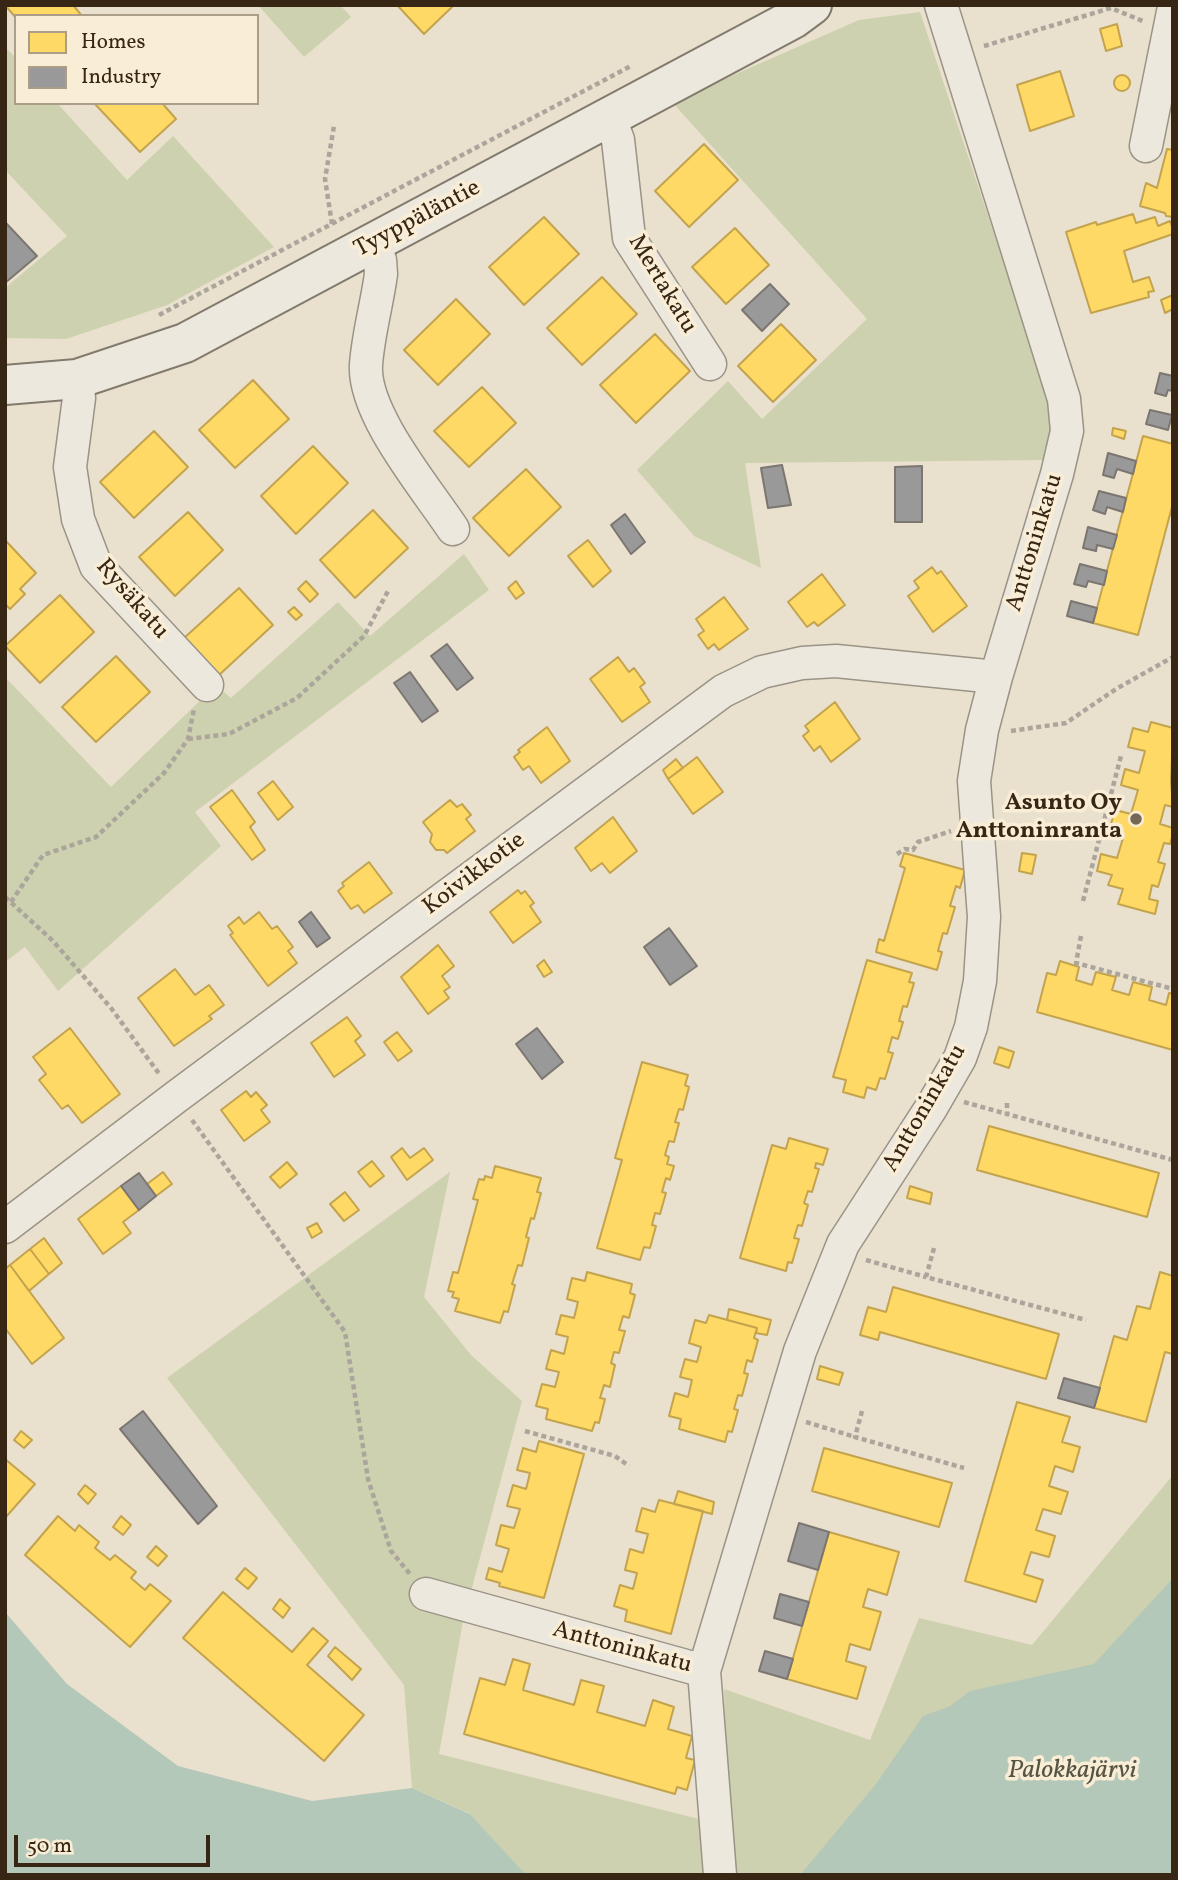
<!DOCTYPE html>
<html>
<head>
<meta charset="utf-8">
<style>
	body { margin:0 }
	#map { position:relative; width:1178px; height:1880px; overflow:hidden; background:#e9e0cd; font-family:Vollkorn,serif }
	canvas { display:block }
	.frame { position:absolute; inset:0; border:7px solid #372614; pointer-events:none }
	.legend { position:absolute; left:14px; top:14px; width:245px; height:91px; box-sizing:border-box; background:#f9edd6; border:2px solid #ab9d88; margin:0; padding:9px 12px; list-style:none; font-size:21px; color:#372614 }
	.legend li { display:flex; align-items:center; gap:14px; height:35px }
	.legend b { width:35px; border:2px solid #ab9d88 }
	.scale { position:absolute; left:14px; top:1835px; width:196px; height:32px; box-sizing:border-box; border:4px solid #372614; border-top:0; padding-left:9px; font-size:21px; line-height:24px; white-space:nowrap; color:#372614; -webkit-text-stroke:5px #f9edd6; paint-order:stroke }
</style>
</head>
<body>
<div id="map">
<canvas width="1178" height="1880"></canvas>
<div class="frame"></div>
<ul class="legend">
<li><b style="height:19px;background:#ffd966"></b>Homes</li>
<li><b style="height:19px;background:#999"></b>Industry</li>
</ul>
<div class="scale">50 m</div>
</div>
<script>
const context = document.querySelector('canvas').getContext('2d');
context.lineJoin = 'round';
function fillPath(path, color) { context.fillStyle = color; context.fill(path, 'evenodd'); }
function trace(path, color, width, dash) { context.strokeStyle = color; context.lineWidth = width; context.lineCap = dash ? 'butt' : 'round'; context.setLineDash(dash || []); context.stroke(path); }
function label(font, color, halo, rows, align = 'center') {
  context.font = font + ' Vollkorn,serif'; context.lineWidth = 7; context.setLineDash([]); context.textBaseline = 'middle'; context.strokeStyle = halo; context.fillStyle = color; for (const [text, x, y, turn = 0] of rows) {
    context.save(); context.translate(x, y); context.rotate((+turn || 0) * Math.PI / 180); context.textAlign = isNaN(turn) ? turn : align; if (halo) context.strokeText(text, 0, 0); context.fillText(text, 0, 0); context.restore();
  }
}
fillPath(new Path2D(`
	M258 5H340L351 17 304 57Z
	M920 12 1053 411V436L1045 460 745 463 761 568 694 536 637 470 728 381 762 419 867 319 672 102 859 20Z
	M5 47 16 58V103H57L127 180 173 136 274 247 167 305 66 339 5 338V288L67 236 5 170Z
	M464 554 489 590 195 812 221 846 58 991 25 947 5 962V677L111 787 216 685 231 698 338 602 370 636Z
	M450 1172 424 1297 471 1355 522 1401 463 1621 439 1754 727 1826 724 1689 870 1740 919 1618 1032 1645 1173 1475V1729L1061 1875H525L469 1813 412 1788 404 1685 167 1378Z`), '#ced1af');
fillPath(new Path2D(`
	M1173 1578V1875H800L876 1784 923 1716 950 1706 970 1691 1094 1664Z
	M5 1612 67 1684 178 1766 312 1801 412 1788 470 1814 526 1875H5Z`), '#b4c8b9');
const homes = new Path2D(`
	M5 5H73L82 16H16V18Z
	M397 5H454L424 34Z
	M1117 24 1122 46 1106 51 1100 29Z
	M1060 71 1074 116 1030 131 1017 85Z
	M1114 83a8 8 0 1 1 16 0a8 8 0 1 1-16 0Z
	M94 103H162L176 119 140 152Z
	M704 144 738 180 689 227 655 191Z
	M1167 149 1173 150V217L1166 216 1165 213 1140 206 1146 183 1157 188Z
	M1133 214 1136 223 1155 217 1158 226 1170 221 1173 229V234L1124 251 1133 282 1149 277 1154 291 1148 292 1149 297 1091 313 1066 232 1096 222 1097 225Z
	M544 217 579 254 524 305 489 267Z
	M735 228 769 265 726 304 692 267Z
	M602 277 637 314 582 365 547 328Z
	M1173 295V309L1165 313 1161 300Z
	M456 299 490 334 438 385 404 350Z
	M781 324 816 360 773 402 738 366Z
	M655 334 690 371 636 423 600 385Z
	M253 380 289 419 235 468 199 430Z
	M482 387 516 423 469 467 434 431Z
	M1113 428 1126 431 1124 439 1112 435Z
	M154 431 188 467 134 518 100 482Z
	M1143 436 1173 444V503L1138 635 1093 623Z
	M313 446 348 483 296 534 261 496Z
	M526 469 561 507 509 556 473 518Z
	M373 510 408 548 355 598 320 560Z
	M188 512 223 550 175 596 139 557Z
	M5 540 36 573 20 589 25 594 10 609 5 604Z
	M588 540 611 571 593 587 568 556Z
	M932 567 937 574 941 571 967 606 933 632 908 596 919 588 914 581Z
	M822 574 845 605 818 626 814 622 807 627 788 602Z
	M306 581 318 594 310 602 298 589Z
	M516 581 524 593 516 599 508 588Z
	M239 588 273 625 218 676 183 639Z
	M60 595 94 632 40 683 5 646Z
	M724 597 748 629 719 650 714 644 708 649 698 635 704 631 696 619Z
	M294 607 302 615 296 620 288 612Z
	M116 656 150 692 96 742 62 707Z
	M618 657 629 672 634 668 645 683 640 687 650 702 622 722 590 679Z
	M835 702 860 739 831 762 820 746 814 751 803 736 809 731 805 726Z
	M1151 722 1173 728 1171 782 1173 807 1165 805 1160 824 1173 828V834L1170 844 1164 843 1158 862 1165 864 1158 887 1152 885 1149 899 1158 901 1155 914 1118 904 1123 889 1108 885 1112 875 1097 871 1101 854 1117 858 1124 835 1109 831 1115 810 1131 814 1138 790 1121 785 1125 769 1139 773 1145 751 1128 747 1133 728 1148 732Z
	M547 727 570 761 541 783 529 766 523 770 514 757 520 752 518 750Z
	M697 757 723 792 693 814 668 779Z
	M676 759 683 768 668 779 663 770Z
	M273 781 293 807 278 820 258 793Z
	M232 790 255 822 250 827 265 850 252 860 210 807Z
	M450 800 457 807 462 804 471 815 466 819 475 831 447 853 444 850H436L430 842 432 834 423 822Z
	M613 817 637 851 610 873 602 863 591 871 575 848Z
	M904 853 965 870 960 888 956 886 950 906 955 907 947 934 943 933 938 951 942 952 937 970 876 952 879 939 884 941 905 868 900 866Z
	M1022 853 1036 855 1032 874 1019 871Z
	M369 862 392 893 364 913 358 905 351 909 338 891 344 886 342 883Z
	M518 890 521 894 525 891 534 903 530 906 541 922 513 943 490 912Z
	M259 912 272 929 277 926 293 947 288 951 297 963 268 986 230 935 233 933 228 926 239 917 244 924Z
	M438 945 454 966 442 976 450 987 444 991 449 998 428 1014 401 977Z
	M544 960 552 972 544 977 537 966Z
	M867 960 912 973 909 982 914 983 907 1007 903 1006 899 1021 903 1022 898 1039 892 1037 888 1052 893 1053 885 1079 880 1078 876 1090 867 1087 864 1098 843 1092 846 1080 833 1077Z
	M1060 961 1079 967 1076 980 1092 985 1096 972 1116 977 1112 990 1129 995 1133 982 1152 987 1149 1000 1166 1005 1169 993 1173 994V1050L1037 1012 1047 973 1056 975Z
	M175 969 195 995 209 985 224 1005 209 1016 212 1019 174 1046 138 998Z
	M347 1017 361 1036 355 1041 365 1055 334 1077 311 1043Z
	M70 1028 120 1094 82 1123 68 1105 62 1109 39 1080 46 1074 33 1057Z
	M397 1032 412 1051 398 1061 384 1042Z
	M999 1047 1014 1052 1009 1068 994 1063Z
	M642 1062 688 1075 685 1085 689 1087 683 1110 679 1109 675 1122 679 1123 674 1142 669 1141 665 1155 669 1157 667 1164 674 1166 670 1180 666 1178 662 1192 666 1193 660 1214 655 1213 652 1225 656 1226 650 1248 644 1247 640 1260 597 1248 622 1160 615 1158Z
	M246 1091 251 1097 256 1092 267 1105 261 1110 270 1122 244 1141 221 1110Z
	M989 1126 1159 1173 1147 1217 977 1170Z
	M789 1138 828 1149 823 1165 816 1163 815 1168 819 1169 812 1192 808 1191 804 1203 808 1205 802 1226 798 1225 794 1238 799 1239 792 1263 788 1262 786 1271 740 1258 772 1145 786 1149Z
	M402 1148 410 1158 424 1148 433 1160 407 1180 391 1157Z
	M372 1161 384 1176 370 1187 358 1172Z
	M287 1162 297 1174 280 1188 270 1177Z
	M495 1166 541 1178 537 1192 541 1193 534 1219 531 1218 526 1237 529 1238 522 1266 518 1265 512 1284 515 1285 508 1312 504 1311 500 1323 455 1311 459 1299 452 1297 454 1292 448 1291 453 1272 458 1273 478 1200 473 1199 479 1179 484 1180 485 1176 492 1178Z
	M163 1172 172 1184 156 1196 147 1184Z
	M121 1186 139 1210 123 1222 131 1233 103 1254 78 1219Z
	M910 1186 932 1193 930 1204 907 1198Z
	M345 1192 359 1210 344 1221 330 1204Z
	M317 1223 322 1232 312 1238 307 1228Z
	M44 1238 62 1263 49 1274 30 1249Z
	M30 1249 49 1274 29 1291 10 1265Z
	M10 1265 64 1338 32 1364 5 1328V1269Z
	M587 1272 632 1284 630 1293 635 1295 629 1318 623 1316 619 1330 625 1331 619 1353 614 1352 611 1363 615 1365 610 1387 604 1385 600 1398 605 1399 599 1423 595 1422 592 1431 546 1419 548 1409 536 1406 542 1384 555 1387 559 1372 546 1369 551 1350 564 1354 568 1337 556 1334 561 1315 574 1318 578 1302 567 1299 572 1278 585 1281Z
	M1160 1272 1173 1276V1354L1165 1352 1146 1422 1094 1408 1114 1336 1127 1340 1137 1306 1150 1309Z
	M893 1287 1059 1334 1046 1379 880 1332 878 1340 860 1335 868 1307 886 1312Z
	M729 1309 771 1320 767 1335 756 1333 757 1328 727 1320Z
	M709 1315 757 1328 754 1338 758 1340 752 1362 747 1360 744 1373 748 1374 742 1396 738 1395 734 1409 738 1410 732 1432 728 1431 725 1442 679 1429 681 1419 669 1416 675 1393 688 1397 692 1380 680 1377 685 1359 697 1362 701 1347 689 1343 695 1320 706 1323Z
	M820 1366 843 1373 839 1385 817 1379Z
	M1017 1402 1070 1417 1062 1442 1080 1447 1073 1472 1055 1466 1049 1486 1068 1492 1061 1514 1043 1509 1036 1530 1055 1536 1049 1557 1031 1552 1024 1574 1043 1580 1036 1602 965 1581Z
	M21 1431 32 1440 24 1448 14 1440Z
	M539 1441 584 1454 544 1598 499 1586 500 1583 486 1579 489 1568 502 1572 509 1549 496 1545 501 1525 514 1528 520 1509 507 1506 513 1485 526 1489 530 1473 517 1470 523 1448 536 1452Z
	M824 1448 952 1483 939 1527 812 1491Z
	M5 1459 35 1484 5 1518Z
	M85 1485 96 1494 88 1504 78 1494Z
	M678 1491 714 1502 712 1514 674 1504Z
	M659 1500 703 1511 671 1634 625 1621 627 1610 614 1606 620 1585 633 1589 637 1573 625 1570 630 1549 643 1553 648 1534 636 1531 642 1508 655 1512Z
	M58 1516 75 1531 79 1525 99 1542 95 1548 110 1560 115 1555 136 1572 131 1578 145 1590 150 1584 171 1601 130 1647 25 1555Z
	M121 1516 131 1525 123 1535 113 1527Z
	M829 1532 899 1552 887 1595 868 1589 863 1607 881 1612 870 1650 850 1644 846 1661 866 1667 857 1699 787 1679Z
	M156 1546 167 1556 158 1566 147 1557Z
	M245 1568 257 1578 248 1589 236 1579Z
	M223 1592 292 1652 313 1628 328 1641 307 1665 364 1715 324 1761 183 1638Z
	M280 1599 290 1608 283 1618 273 1609Z
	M335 1647 361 1669 352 1680 328 1656Z
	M513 1659 530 1664 523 1690 574 1705 581 1680 604 1686 597 1712 645 1726 653 1700 674 1707 668 1729 692 1736 686 1758 695 1760 687 1790 677 1787 675 1794 464 1734 480 1678 505 1685Z`);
fillPath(homes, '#ffd966');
trace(homes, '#c3a34d', 2);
const industry = new Path2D(`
	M5 222 37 256 5 283Z
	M770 284 789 304 762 331 742 310Z
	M1160 373 1173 376V391L1168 390 1166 396 1155 393Z
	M1150 410 1172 415 1168 430 1146 424Z
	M1108 453 1136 461 1133 474 1117 469 1114 478 1103 475Z
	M782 465 791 505 768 508 761 468Z
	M922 466V522H895V467Z
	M1099 491 1126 498 1123 512 1107 507 1105 514 1093 510Z
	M625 514 645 542 631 554 611 525Z
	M1088 527 1117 535 1113 549 1097 545 1096 551 1083 548Z
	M1080 564 1107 571 1104 585 1088 581 1086 587 1074 584Z
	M1071 601 1097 608 1093 623 1067 616Z
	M447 644 473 678 457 690 431 656Z
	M410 672 438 711 422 722 394 683Z
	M311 912 330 938 317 947 299 922Z
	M669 928 697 966 670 985 644 947Z
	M537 1028 563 1062 542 1079 516 1044Z
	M139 1173 156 1196 139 1210 121 1186Z
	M1064 1378 1100 1388 1094 1408 1058 1398Z
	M143 1411 217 1506 198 1524 120 1429Z
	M799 1523 829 1532 818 1570 788 1561Z
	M780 1594 809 1602 802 1626 774 1618Z
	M765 1651 793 1659 787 1679 759 1671Z`);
fillPath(industry, '#999');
trace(industry, '#7c7671', 2);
const street = new Path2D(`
	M610 118 618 140 629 238 710 364
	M1146 146 1173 12
	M372 245 380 260 381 274C377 304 368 335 366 365 363 414 426 488 453 529
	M77 379 79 398 70 467 78 519 96 566 207 685
	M5 1227 176 1097 723 691 762 672 802 663 836 661 996 677
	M426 1594 704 1671
	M720 1875 704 1671 800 1351 843 1244 931 1108 960 1058 971 1027 980 981 984 917 974 781 982 730 996 677 1057 474 1067 431 1064 399 941 5`);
const secondary = new Path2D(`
	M5 385 77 379 185 343 793 19 812 5`);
trace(street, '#9a9386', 35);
trace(secondary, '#817a6d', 42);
trace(new Path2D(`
	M984 46 1111 8 1145 22
	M332 224 325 179 334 126
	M159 315 631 66
	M1011 731 1066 723 1116 689 1173 657
	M188 739 229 734 297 698 364 636 388 591
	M897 854 905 849 913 850 918 842 951 831
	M5 897 53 941 111 1008 160 1075
	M1083 901 1121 756
	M11 902 43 855 96 837 164 773 188 739 194 709
	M1081 936 1076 963 1173 989
	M964 1102 1007 1114
	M1007 1103V1114L1173 1160
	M192 1120 345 1332 368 1479 391 1551 410 1574
	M934 1248 926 1277 1086 1320
	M866 1260 926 1277
	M862 1411 855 1437 964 1468
	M806 1422 855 1437
	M525 1431 615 1456 629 1466`), '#aba59c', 4.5, [5, 3.5]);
trace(street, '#ede8de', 32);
trace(secondary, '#ede8de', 38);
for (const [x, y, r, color] of [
	[1136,819,7,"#756755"]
]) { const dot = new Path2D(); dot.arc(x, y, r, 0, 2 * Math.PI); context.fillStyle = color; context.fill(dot); trace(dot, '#f9edd6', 2.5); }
label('24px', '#372614', '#f9edd6', [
	["Tyyppäläntie",418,220,-28],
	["Mertakatu",661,285,59],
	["Anttoninkatu",1036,543,-73],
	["Rysäkatu",131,600,49],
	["Koivikkotie",475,875,-37],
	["Anttoninkatu",926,1109,-60],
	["Anttoninkatu",622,1649,15]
]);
label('bold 24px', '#372614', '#f9edd6', [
	["Asunto Oy",1122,805],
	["Anttoninranta",1122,833]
], 'right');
label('italic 26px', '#565443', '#f9edd6', [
	["Palokkajärvi",1072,1772]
]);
</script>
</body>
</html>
